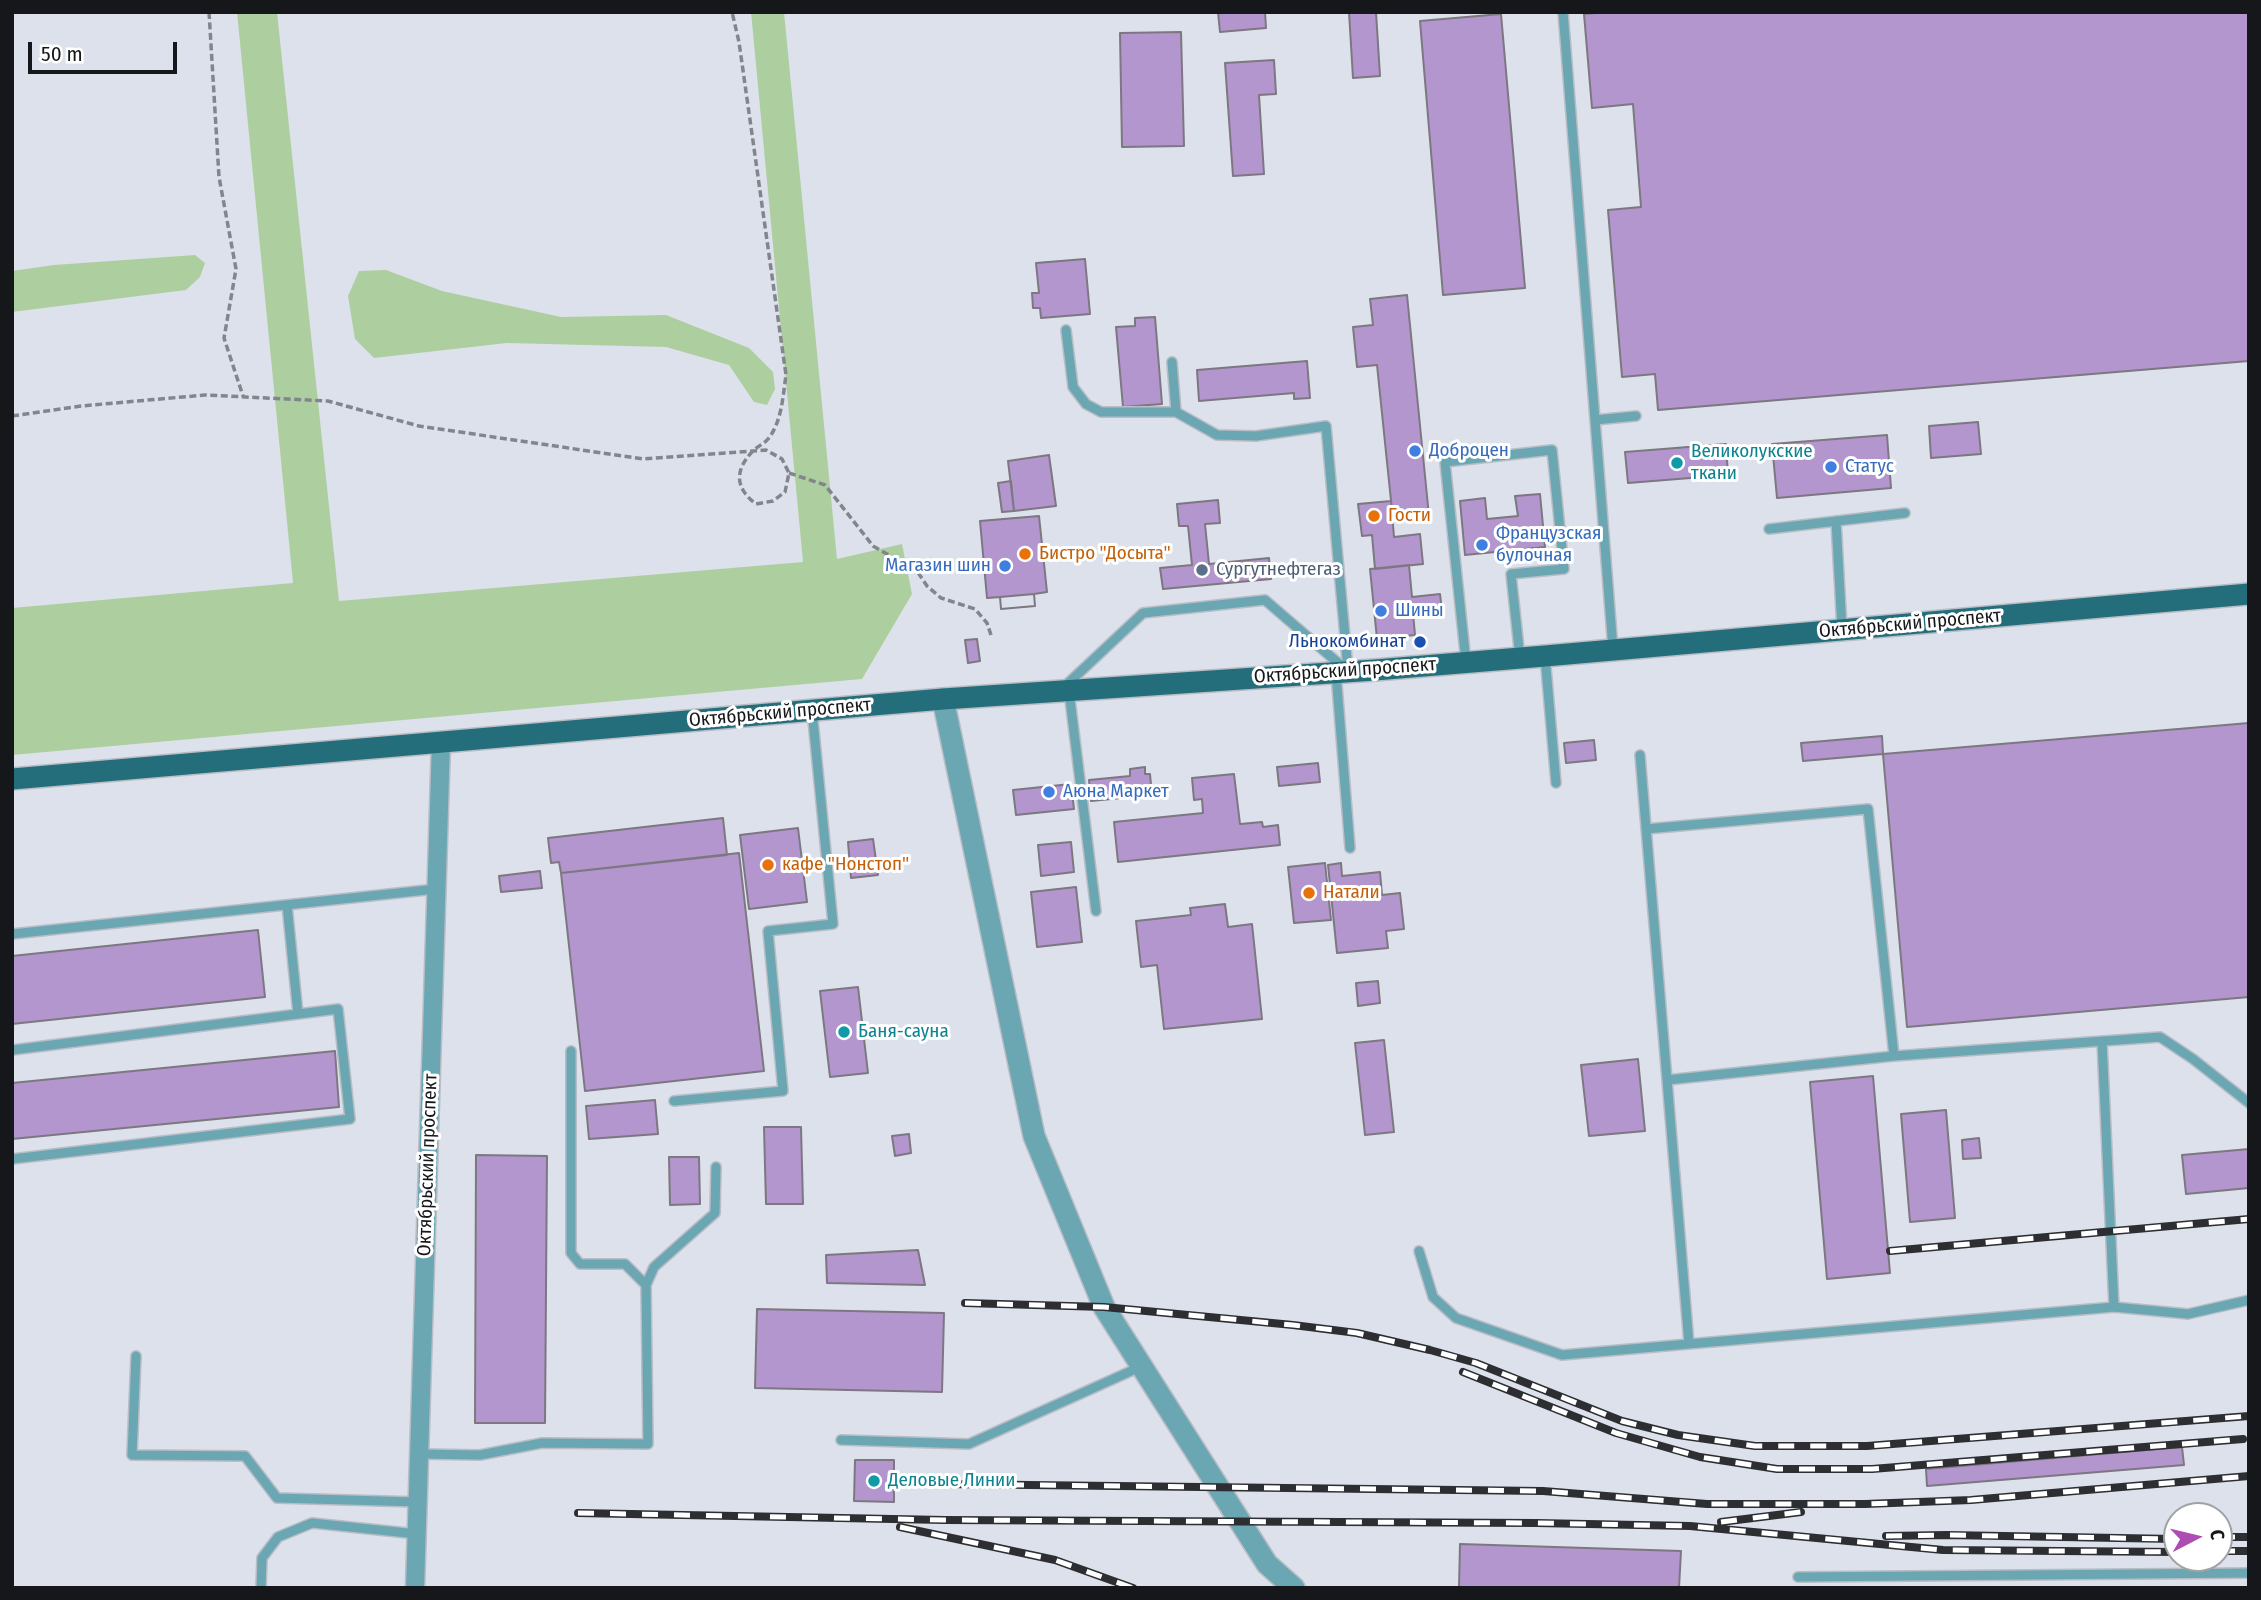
<!DOCTYPE html>
<html>
<head>
<meta charset="utf-8">
<style>
	body { margin:0 }
	#map { position:relative; width:2261px; height:1600px; overflow:hidden; background:#dde1eb; font-family:"Fira Sans Condensed",sans-serif }
	canvas { display:block }
	.frame { position:absolute; inset:0; border:14px solid #15171a; pointer-events:none }
	.north { position:absolute; left:2163px; top:1502px; width:70px; height:70px; box-sizing:border-box; background:#fff; border:2px solid #a1a2a3; border-radius:50%; rotate:83deg; font-size:19px; font-weight:700; line-height:28px; text-align:center; color:#15171a }
	.north::after { content:''; display:block; margin:auto; width:24px; height:32px; background:#ad4cb3; clip-path:polygon(50% 0,100% 100%,50% 72%,0 100%) }
	.scale { position:absolute; left:28px; top:42px; width:149px; height:32px; box-sizing:border-box; border:4px solid #15171a; border-top:0; padding-left:9px; font-size:21px; line-height:24px; white-space:nowrap; color:#15171a; -webkit-text-stroke:5px #fff; paint-order:stroke }
</style>
</head>
<body>
<div id="map">
<canvas width="2261" height="1600"></canvas>
<div class="frame"></div>
<div class="north">С</div>
<div class="scale">50 m</div>
</div>
<script>
const context = document.querySelector('canvas').getContext('2d');
context.lineJoin = 'round';
function fillPath(path, color) { context.fillStyle = color; context.fill(path, 'evenodd'); }
function trace(path, color, width, dash) { context.strokeStyle = color; context.lineWidth = width; context.lineCap = dash ? 'butt' : 'round'; context.setLineDash(dash || []); context.stroke(path); }
function label(font, color, halo, rows, align = 'center') {
  context.font = font + ' "Fira Sans Condensed",sans-serif'; context.lineWidth = 6; context.setLineDash([]); context.textBaseline = 'middle'; context.strokeStyle = halo; context.fillStyle = color; for (const [text, x, y, turn = 0] of rows) {
    context.save(); context.translate(x, y); context.rotate((+turn || 0) * Math.PI / 180); context.textAlign = isNaN(turn) ? turn : align; if (halo) context.strokeText(text, 0, 0); context.fillText(text, 0, 0); context.restore();
  }
}
fillPath(new Path2D(`
	M237 12H277L339 601 803 562 751 12H784L837 559 902 544 912 594 862 679 12 755V608L293 583Z
	M195 255 205 263 200 277 186 290 12 312V271L54 265Z
	M386 270 442 291 561 317 666 315 749 348 773 372 775 389 767 405 754 402 729 365 666 347 507 343 374 358 355 339 348 296 359 271Z`), '#adcfa0');
const building = new Path2D(`
	M1218 12H1265L1266 28 1220 32Z
	M1349 12H1376L1380 76 1353 78Z
	M1606 12H2249V361L1658 410 1655 374 1622 377 1608 210 1641 207 1633 104 1592 108 1584 14Z
	M1501 14 1525 288 1443 295 1420 21Z
	M1181 32 1184 146 1122 147 1120 33Z
	M1274 60 1276 94 1259 95 1264 174 1233 176 1225 63Z
	M1085 259 1090 314 1041 318 1040 308H1033L1032 293H1039L1036 263Z
	M1407 295 1429 516 1393 520 1377 365 1357 367 1353 327 1373 325 1370 299Z
	M1155 317 1162 404 1123 407 1116 327 1135 326V318Z
	M1307 361 1310 398 1294 399V393L1199 401 1197 370Z
	M1978 422 1981 454 1931 458 1929 426Z
	M1887 435 1891 488 1777 498 1772 444Z
	M1726 444 1728 475 1628 483 1625 452Z
	M1049 455 1056 506 1014 511 1008 461Z
	M1011 481 1014 511 1002 512 998 483Z
	M1540 494 1545 547 1465 555 1460 501 1485 498 1487 519 1518 516 1515 496Z
	M1218 500 1220 523 1205 524 1209 564 1269 558 1271 579 1163 589 1160 568 1192 565 1188 526H1179L1177 504Z
	M1391 501 1394 537 1420 534 1423 564 1375 569 1372 535 1362 536 1358 504Z
	M1039 516 1047 592 1034 594 1035 606 1001 609 1000 597 987 598 980 521Z
	M1409 565 1412 597 1440 594 1442 611 1413 613 1415 635 1377 639 1370 569Z
	M1034 594 1035 606 1001 609 1000 597Z
	M977 639 980 661 968 663 965 640Z
	M2249 723V997L1907 1027 1883 754Z
	M1882 736 1883 754 1803 761 1801 743Z
	M1594 740 1596 760 1566 763 1564 743Z
	M1318 763 1320 782 1279 786 1277 767Z
	M1145 767V774H1150L1152 795 1091 801 1089 780 1130 776V769Z
	M1234 774 1240 824 1262 822 1263 827 1278 825 1280 845 1118 862 1114 822 1203 813 1202 799 1194 800 1192 778Z
	M1071 784 1074 809 1016 815 1013 790Z
	M723 818 727 855 561 873 559 862 551 863 548 838Z
	M798 828 807 902 749 909 740 835Z
	M873 839 878 875 851 878 848 842Z
	M1071 842 1074 872 1041 876 1038 845Z
	M739 853 764 1071 585 1091 561 873Z
	M1325 863 1331 920 1294 923 1288 867Z
	M1341 863 1342 876 1380 872 1382 895 1400 893 1404 929 1386 931 1388 948 1337 953 1328 865Z
	M540 871 542 888 501 892 499 876Z
	M1076 887 1082 942 1037 947 1031 892Z
	M1225 904 1228 927 1252 924 1262 1019 1164 1029 1157 965 1141 967 1136 921 1191 915 1190 908Z
	M258 930 265 997 12 1024V956Z
	M1378 981 1380 1003 1358 1006 1356 983Z
	M858 987 868 1073 830 1077 820 991Z
	M1384 1040 1394 1132 1365 1135 1355 1043Z
	M335 1051 339 1107 12 1139V1083Z
	M1638 1059 1645 1131 1589 1136 1581 1065Z
	M1873 1076 1890 1273 1827 1279 1810 1082Z
	M655 1100 658 1134 589 1139 586 1106Z
	M1946 1110 1955 1218 1910 1222 1901 1114Z
	M764 1127H801L803 1204H766Z
	M909 1134 911 1153 895 1156 892 1136Z
	M1979 1138 1981 1158 1963 1159 1962 1140Z
	M2249 1149V1188L2186 1194 2182 1155Z
	M476 1155 547 1156 545 1423H475Z
	M669 1157H699L700 1204 670 1205Z
	M918 1250 925 1285 827 1283 826 1255Z
	M757 1309 944 1313 942 1392 755 1388Z
	M2182 1447 2184 1465 1927 1486 1926 1469Z
	M855 1460H894V1502L854 1501Z
	M1460 1544 1681 1551 1679 1588H1459Z`);
fillPath(building, '#b396cd');
trace(building, '#7c7780', 2);
const service = new Path2D(`
	M1563 12 1613 649
	M1066 330 1073 387 1086 404 1101 412H1176L1217 435 1256 436 1326 426 1348 670
	M1172 362 1176 412
	M1595 420 1636 416
	M1836 521 1842 629
	M1769 529 1905 513
	M1545 656 1556 783
	M1466 662 1445 462 1552 450 1564 569 1511 574 1520 658
	M1336 673 1350 848
	M1064 687 1143 613 1265 600 1344 668
	M1069 691 1096 911
	M1640 755 1689 1344
	M1646 829 1868 809 1894 1056
	M287 905 298 1014
	M12 934 436 889
	M2102 1041 2114 1307
	M12 1050 338 1009 350 1119 12 1159
	M1667 1080 1894 1056 2160 1037 2193 1059 2249 1103
	M674 1101 783 1091 768 931 833 924 812 710
	M1419 1251 1433 1297 1456 1318 1562 1355 2114 1307 2188 1314 2249 1300
	M646 1285 654 1267 715 1213 716 1167
	M136 1356 132 1455 245 1456 277 1498 418 1502
	M841 1440 969 1444 1140 1367
	M419 1454 480 1455 542 1443 648 1444 646 1285 625 1264H580L571 1253V1051
	M1798 1577 2249 1573
	M261 1588 262 1558 278 1537 312 1523 417 1534`);
const minor = new Path2D(`
	M415 1588 441 742`);
const tertiary = new Path2D(`
	M943 699 1034 1136 1104 1307 1267 1564 1294 1588`);
const primary = new Path2D(`
	M12 779 943 699 1375 670 1545 656 2249 594`);
trace(service, '#b9bdc5', 12);
trace(minor, '#b9bdc5', 21);
trace(tertiary, '#b9bdc5', 24);
trace(primary, '#b9bdc5', 24);
trace(new Path2D(`
	M209 12 219 177 236 269 224 338 243 396
	M12 416 81 406 205 395 328 401 419 426 643 459 766 450 782 459 789 473 785 492 773 501 756 504C736 489 734 472 751 453 756 447 764 444 768 439 782 422 783 395 786 375L739 42 732 12
	M789 473 825 485 873 546 917 571 927 586 941 598 975 609 987 623 991 635`), '#82868c', 3.5, [7, 3.5]);
trace(service, '#6aa7b3', 9);
trace(minor, '#6aa7b3', 18);
trace(tertiary, '#6aa7b3', 21);
trace(primary, '#246e7b', 21);
const rail = new Path2D(`
	M1890 1251 2249 1219
	M965 1303 1104 1307 1293 1325 1357 1333 1430 1350 1476 1363 1622 1421 1678 1435 1755 1446H1867L2249 1416
	M1463 1372 1616 1433 1700 1457 1777 1469H1872L2243 1439
	M944 1484 1543 1491 1707 1504H1865L1971 1500 2249 1476
	M578 1513 945 1520 1536 1523 1690 1526 1943 1550 2177 1552
	M1721 1522 1801 1512
	M900 1527 1055 1560 1133 1588
	M1886 1536 1946 1535 2176 1539
	M2219 1537H2249
	M2219 1551H2249`);
trace(rail, '#2c2e32', 8);
trace(rail, '#fff', 5, [16]);
for (const [x, y, r, color] of [
	[1415,451,7,"#3f7fe0"],
	[1677,463,7,"#0f9aa8"],
	[1831,467,7,"#3f7fe0"],
	[1374,516,7,"#e8710a"],
	[1482,545,7,"#3f7fe0"],
	[1025,554,7,"#e8710a"],
	[1005,566,7,"#3f7fe0"],
	[1202,570,7,"#5c6f8a"],
	[1381,611,7,"#3f7fe0"],
	[1420,642,7,"#1a4fb4"],
	[1049,792,7,"#3f7fe0"],
	[768,865,7,"#e8710a"],
	[1309,893,7,"#e8710a"],
	[844,1032,7,"#0f9aa8"],
	[874,1481,7,"#0f9aa8"]
]) { const dot = new Path2D(); dot.arc(x, y, r, 0, 2 * Math.PI); context.fillStyle = color; context.fill(dot); trace(dot, '#fff', 2.5); }
label('19px', '#366cbe', '#fff', [
	["Доброцен",1429,451],
	["Статус",1845,467],
	["Французская",1496,534],
	["булочная",1496,556],
	["Магазин шин",991,566,"right"],
	["Шины",1395,611],
	["Аюна Маркет",1063,792]
], 'left');
label('19px', '#0d838f', '#fff', [
	["Великолукские",1691,452],
	["ткани",1691,474],
	["Баня-сауна",858,1032],
	["Деловые Линии",888,1481]
], 'left');
label('19px', '#c56008', '#fff', [
	["Гости",1388,516],
	["Бистро \"Досыта\"",1039,554],
	["кафе \"Нонстоп\"",782,865],
	["Натали",1323,893]
], 'left');
label('19px', '#4e5e75', '#fff', [
	["Сургутнефтегаз",1216,570]
], 'left');
label('19px', '#15171a', '#fff', [
	["Октябрьский проспект",1910,624,-5],
	["Октябрьский проспект",1345,671,-4],
	["Октябрьский проспект",780,713,-5],
	["Октябрьский проспект",428,1165,-88]
]);
label('19px', '#164399', '#fff', [
	["Льнокомбинат",1406,642]
], 'right');
</script>
</body>
</html>
